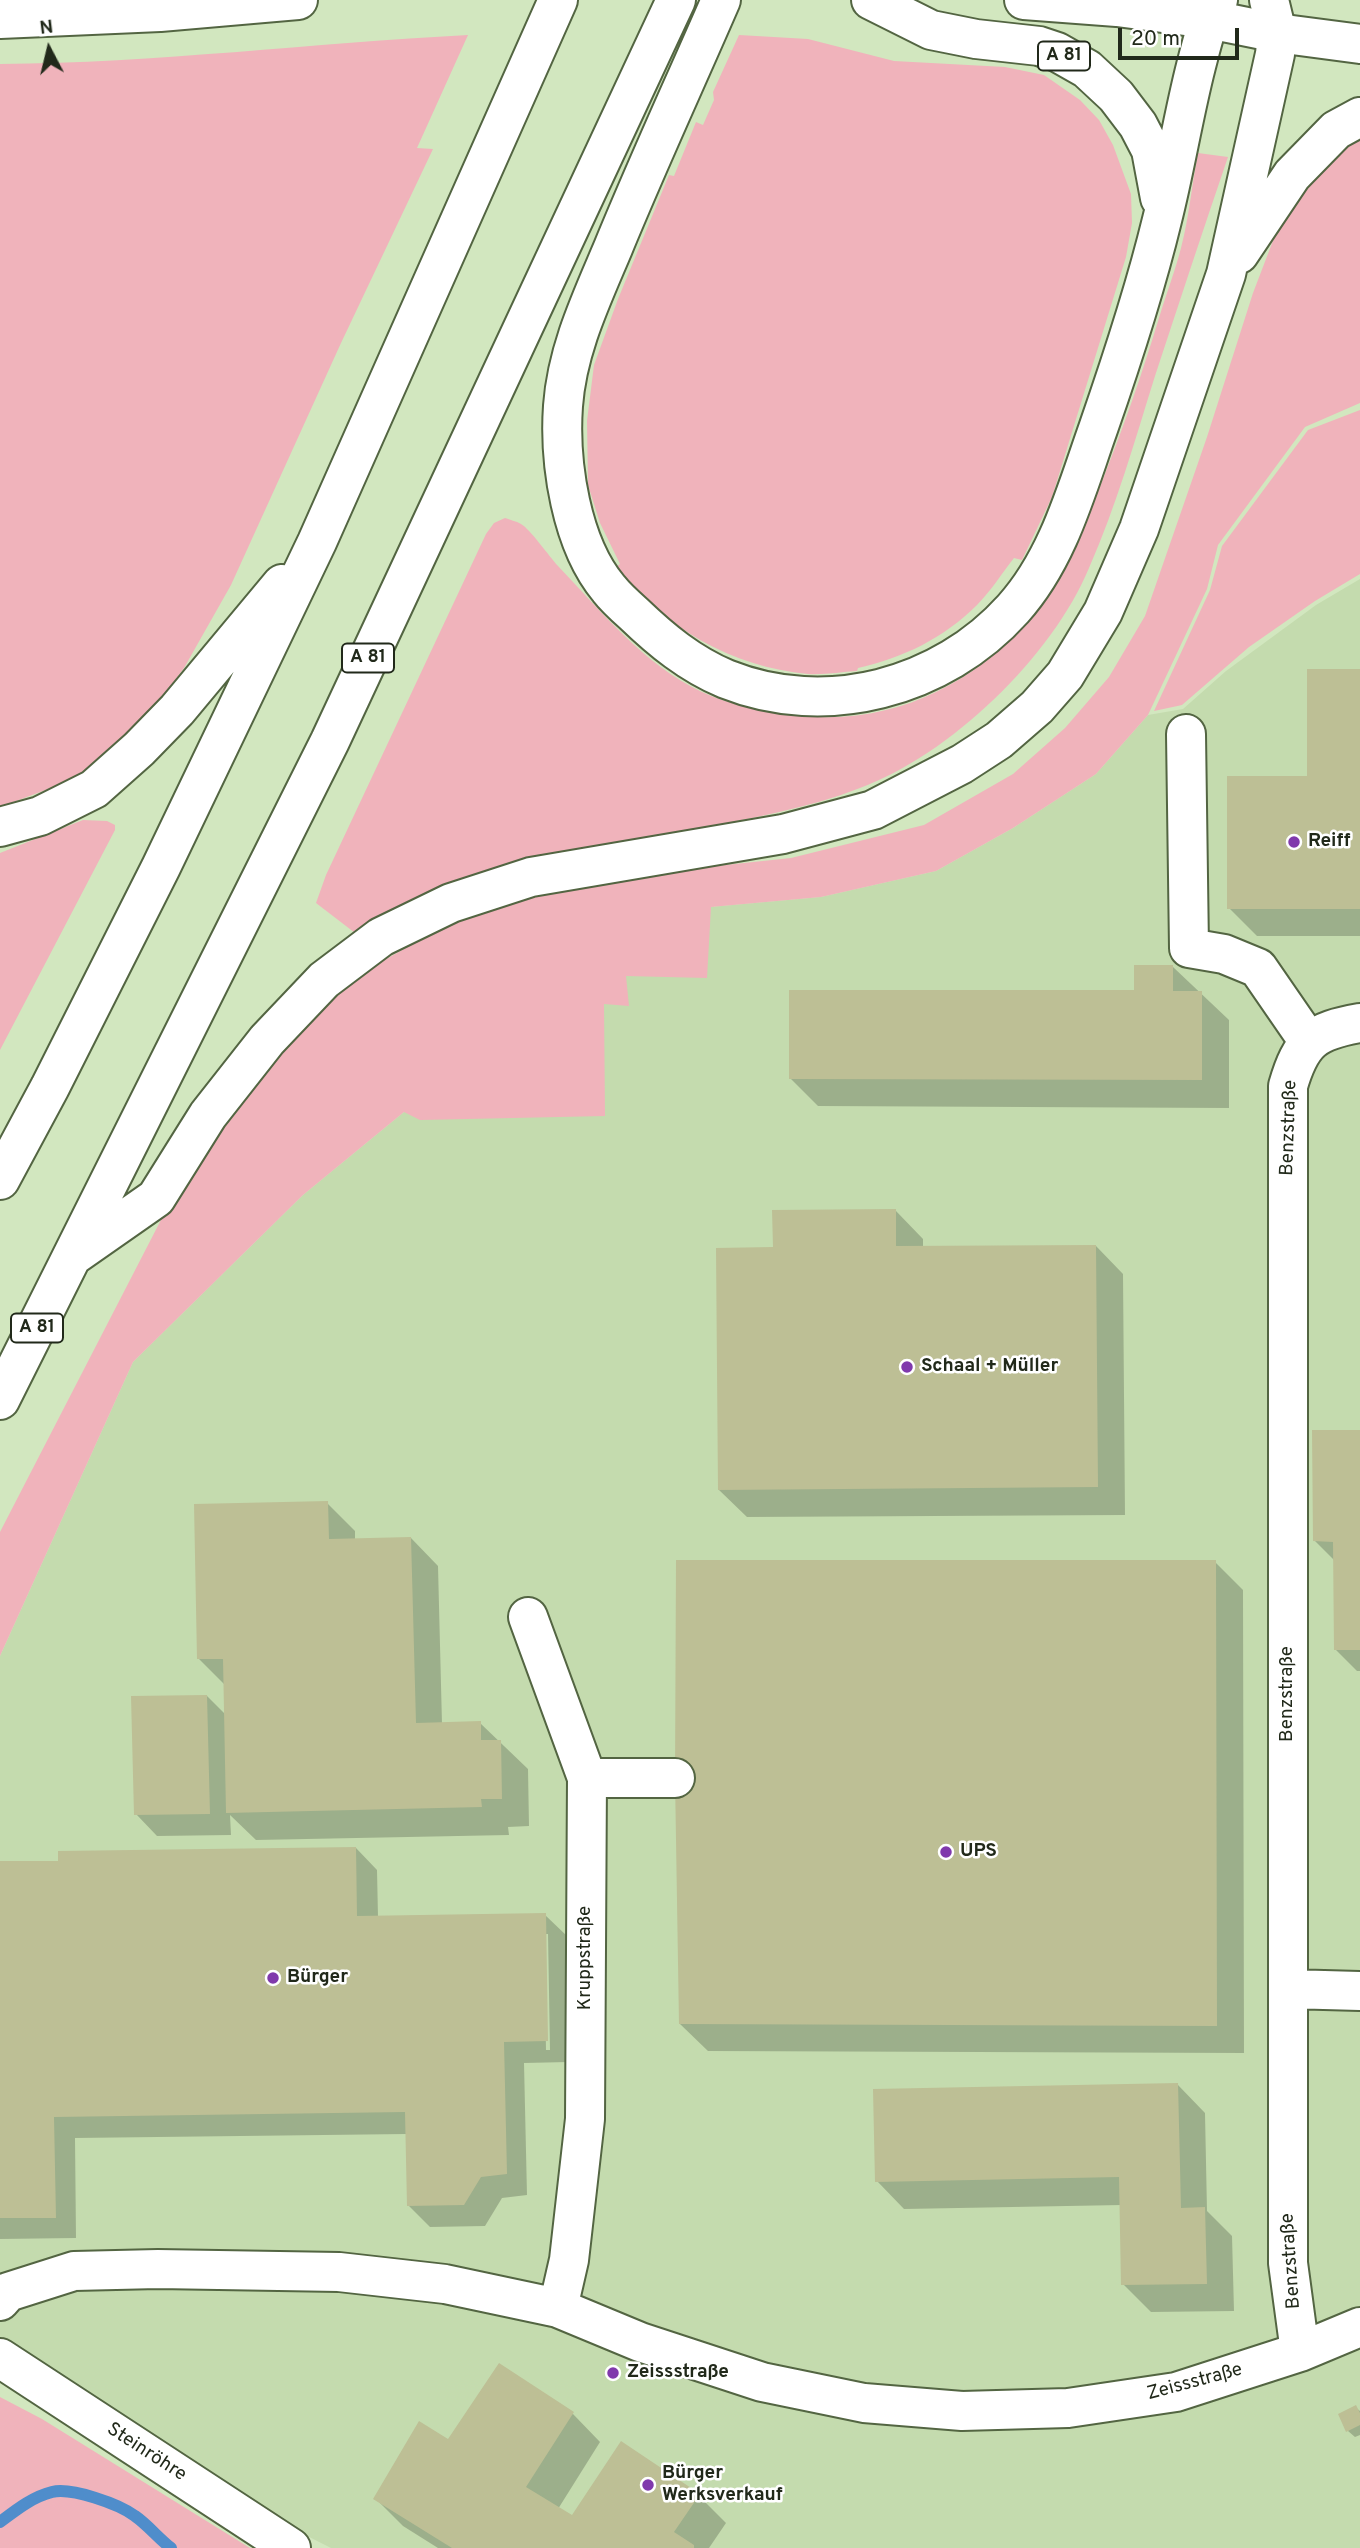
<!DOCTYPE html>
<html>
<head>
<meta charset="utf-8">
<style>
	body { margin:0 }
	#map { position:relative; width:1360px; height:2548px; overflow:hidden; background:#d2e7bf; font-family:Overpass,sans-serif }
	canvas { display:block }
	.north { position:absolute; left:14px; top:14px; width:70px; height:70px; -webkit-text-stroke:5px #fff; paint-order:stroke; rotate:353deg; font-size:19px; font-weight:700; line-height:28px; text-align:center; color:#21291a }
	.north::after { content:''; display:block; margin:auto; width:24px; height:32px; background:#21291a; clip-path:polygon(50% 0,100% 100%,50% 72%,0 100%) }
	.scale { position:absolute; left:1118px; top:28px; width:121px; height:32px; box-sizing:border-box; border:4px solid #21291a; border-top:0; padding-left:9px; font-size:21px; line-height:24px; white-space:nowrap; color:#21291a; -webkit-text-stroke:5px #fff; paint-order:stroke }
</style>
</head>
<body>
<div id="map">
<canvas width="1360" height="2548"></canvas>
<div class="north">N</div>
<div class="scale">20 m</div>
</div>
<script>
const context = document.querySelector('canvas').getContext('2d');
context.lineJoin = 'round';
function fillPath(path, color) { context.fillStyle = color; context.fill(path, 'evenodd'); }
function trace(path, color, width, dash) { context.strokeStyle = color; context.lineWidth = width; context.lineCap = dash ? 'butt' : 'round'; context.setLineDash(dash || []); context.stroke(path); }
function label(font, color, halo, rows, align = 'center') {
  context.font = font + ' Overpass,sans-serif'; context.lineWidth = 5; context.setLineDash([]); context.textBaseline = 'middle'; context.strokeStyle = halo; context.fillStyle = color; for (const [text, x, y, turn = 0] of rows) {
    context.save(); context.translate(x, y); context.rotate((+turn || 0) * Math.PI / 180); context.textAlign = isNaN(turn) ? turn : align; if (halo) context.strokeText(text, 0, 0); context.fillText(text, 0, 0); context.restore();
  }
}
fillPath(new Path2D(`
	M1360 579V2548H331L151 2457 0 2358V1656L133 1362 303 1195 404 1112 604 1004 626 976 710 907 821 897 936 871 1013 828 1096 774 1148 715 1183 709 1226 671 1316 605Z`), '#c4dbae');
fillPath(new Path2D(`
	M468 35 417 148 433 149 341 343 231 585 184 668 130 741 75 779 0 807V64C156 63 312 43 468 35Z
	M739 35 808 39 894 61 1005 67 1044 75 1080 100 1099 120 1113 145 1131 194 1132 223 1126 257 1052 497 1022 560 1014 558C1002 573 991 591 977 605 944 638 903 658 858 668L857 671C841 672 824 675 808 674 732 667 663 627 616 567L620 564 600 523 588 485 587 421 594 365 618 299 669 175 674 176 696 122 703 125 714 100 713 92Z
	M1360 137V403L1305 427 1218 545 1207 589 1148 715 1096 774 1013 828 936 871 821 897 711 907 707 978 626 976 629 1006 604 1004 605 1116 420 1120 404 1112 303 1195 133 1362 0 1656V1532L163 1216 209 1140 301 1026 340 992 386 959 440 929 503 905 553 892 697 868 791 858 924 825 1013 774 1065 728 1109 677 1145 616 1207 437 1253 293 1279 225 1301 195 1322 171 1350 144Z
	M1198 153 1228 157C1203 230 1179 303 1155 376 1135 440 1116 507 1089 568 1052 657 950 755 860 788 806 809 747 819 690 830 637 839 585 848 533 858L496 868 422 898 359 936 316 903 326 875 486 534 494 523 505 518C510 520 516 521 521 524 530 529 549 556 558 566 602 612 643 664 702 692 731 706 764 710 795 715 885 727 967 689 1027 623 1063 585 1082 532 1101 484 1123 429 1142 374 1159 318 1166 295 1175 271 1181 248 1189 217 1192 184 1198 153Z
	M1360 410V574L1315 601 1249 647 1182 705 1154 711 1210 590 1222 546 1308 430Z
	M83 820 107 821 115 825V830L0 1050V853Z
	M0 2397 42 2419 250 2548H0Z`), '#f0b3bb');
fillPath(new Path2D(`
	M1360 671V936H1257L1229 908 1309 778Z
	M1173 967 1229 1020V1108L818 1106 791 1079 1135 992Z
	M896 1211 923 1239V1248L1096 1246 1123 1274 1125 1515 747 1517 719 1490 774 1249Z
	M1360 1432V1671H1357L1335 1649V1561L1315 1541Z
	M327 1503 355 1531V1540L411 1538 438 1566 442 1724 480 1723 528 1769 529 1826 508 1827 509 1835 256 1840 230 1815 231 1835 157 1836 136 1814 207 1696 226 1715 225 1685 199 1659Z
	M1215 1562 1243 1590 1244 2053 708 2051 680 2024Z
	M356 1848 377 1870 378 1917 545 1915 567 1936 569 2062 524 2063 527 2195 502 2198 485 2226 430 2227 408 2205 407 2134 75 2138 76 2238 0 2239V1863H59ZM544 1934H548L550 2050H546Z
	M1178 2085 1205 2113 1207 2211 1232 2236 1234 2311 1151 2312 1123 2284 1122 2205 904 2209 877 2181Z
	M1356 2408 1360 2411V2435L1355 2437 1348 2431Z
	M573 2414 600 2442 558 2509 572 2518 698 2495 726 2523 709 2548H438L403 2526 375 2498 449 2442Z`), '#0003');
trace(new Path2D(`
	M0 2522C16 2510 32 2497 52 2492 71 2487 119 2504 135 2516 148 2525 158 2538 171 2548`), '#4f8dcb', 12);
fillPath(new Path2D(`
	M1307 669H1360V909H1227V776H1307Z
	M1134 965H1173V991H1202V1080L789 1079V990H1134Z
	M896 1209V1246L1096 1245 1098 1487 718 1490 716 1248 773 1247 772 1210Z
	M1312 1430H1360V1650H1334L1333 1542 1313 1541Z
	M328 1501 329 1539 411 1537 416 1723 481 1721V1740H501L502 1799H481L482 1807 226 1813 223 1659H197L194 1504Z
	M676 1560H1216L1217 2026 679 2024 675 1778Z
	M207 1695 210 1814 134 1815 131 1696Z
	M356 1847 357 1916 546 1913 548 2041 504 2042 507 2174 481 2177 464 2205 407 2206 405 2112 54 2117 56 2218H0V1861H58V1851Z
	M1178 2083 1181 2208 1205 2207 1207 2284 1121 2285 1119 2177 875 2182 873 2089Z
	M499 2363 574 2412 526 2487 572 2515 621 2441 700 2494 674 2532 694 2545V2548H452L373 2499 419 2421 448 2439Z
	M1356 2405 1360 2413V2425L1346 2432 1338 2414Z`), '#bdbf95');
const minor = new Path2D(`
	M1186 734 1189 948 1224 954 1258 968 1309 1042
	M528 1617 587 1778 585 2119 569 2260 558 2308
	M587 1778H675
	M1288 1989 1360 1991
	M0 2301 8 2292 74 2271 158 2269 339 2272 445 2284 558 2308 640 2342 762 2382 864 2403 962 2411 1068 2408 1176 2392 1300 2352 1360 2327
	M1300 2352 1288 2263V1086C1301 1041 1314 1031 1360 1023
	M0 2358 291 2548`);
const major = new Path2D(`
	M1024 0 1117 7 1208 19 1277 33 1360 44
	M0 19 160 12 298 0`);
const highway = new Path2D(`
	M721 0C685 83 647 165 613 248 591 300 567 350 563 406 559 463 571 544 609 589 616 598 625 606 634 614 661 640 690 664 726 679 826 719 942 688 1013 609 1058 559 1076 491 1098 429 1122 360 1145 290 1162 220 1175 169 1183 117 1196 66 1202 43 1207 21 1218 0
	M871 0 931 30 976 39 1039 46 1057 52 1087 69 1116 96 1138 125 1151 150 1160 198
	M1239 254 1292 175 1336 130 1360 117
	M0 827 40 816 94 789 139 749 177 710 282 584
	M0 1180 50 1087 161 867 317 542 558 0
	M73 1256 156 1198 208 1115 267 1040 324 980 381 937 451 903 531 877 783 834 873 810 962 764 999 740 1037 707 1065 675 1103 612 1139 529 1226 274 1275 54 1277 33 1269 0
	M0 1400 330 741 676 0`);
trace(minor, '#536542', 42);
trace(major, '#536542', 42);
trace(highway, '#536542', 42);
trace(minor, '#fff', 38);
trace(major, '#fff', 38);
trace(highway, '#fff', 38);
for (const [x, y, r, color] of [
	[1294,842,7,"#8039ac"],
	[907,1367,7,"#8039ac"],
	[946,1852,7,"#8039ac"],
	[273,1978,7,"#8039ac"],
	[613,2373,7,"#8039ac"],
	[648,2485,7,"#8039ac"]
]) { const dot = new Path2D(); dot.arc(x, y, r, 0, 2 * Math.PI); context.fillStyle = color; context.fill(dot); trace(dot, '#fff', 2.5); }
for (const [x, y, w] of [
	[1064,56,52],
	[368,658,52],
	[37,1328,52]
]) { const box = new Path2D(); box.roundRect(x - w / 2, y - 14.5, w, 29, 5); context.fillStyle = '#fff'; context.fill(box); trace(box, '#21291a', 2); }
label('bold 18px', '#21291a', null, [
	["A 81",1064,56],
	["A 81",368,658],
	["A 81",37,1328]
]);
label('bold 19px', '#21291a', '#fff', [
	["Reiff",1308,842],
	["Schaal + Müller",921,1367],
	["UPS",960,1852],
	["Bürger",287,1978],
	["Zeissstraße",627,2373],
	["Bürger",662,2474],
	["Werksverkauf",662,2496]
], 'left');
label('19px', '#21291a', '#fff', [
	["Benzstraße",1290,1128,-88],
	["Benzstraße",1288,1694,-90],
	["Kruppstraße",586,1958,-90],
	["Benzstraße",1292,2261,-94],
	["Zeissstraße",1195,2383,-15],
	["Steinröhre",146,2453,33]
]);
</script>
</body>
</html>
